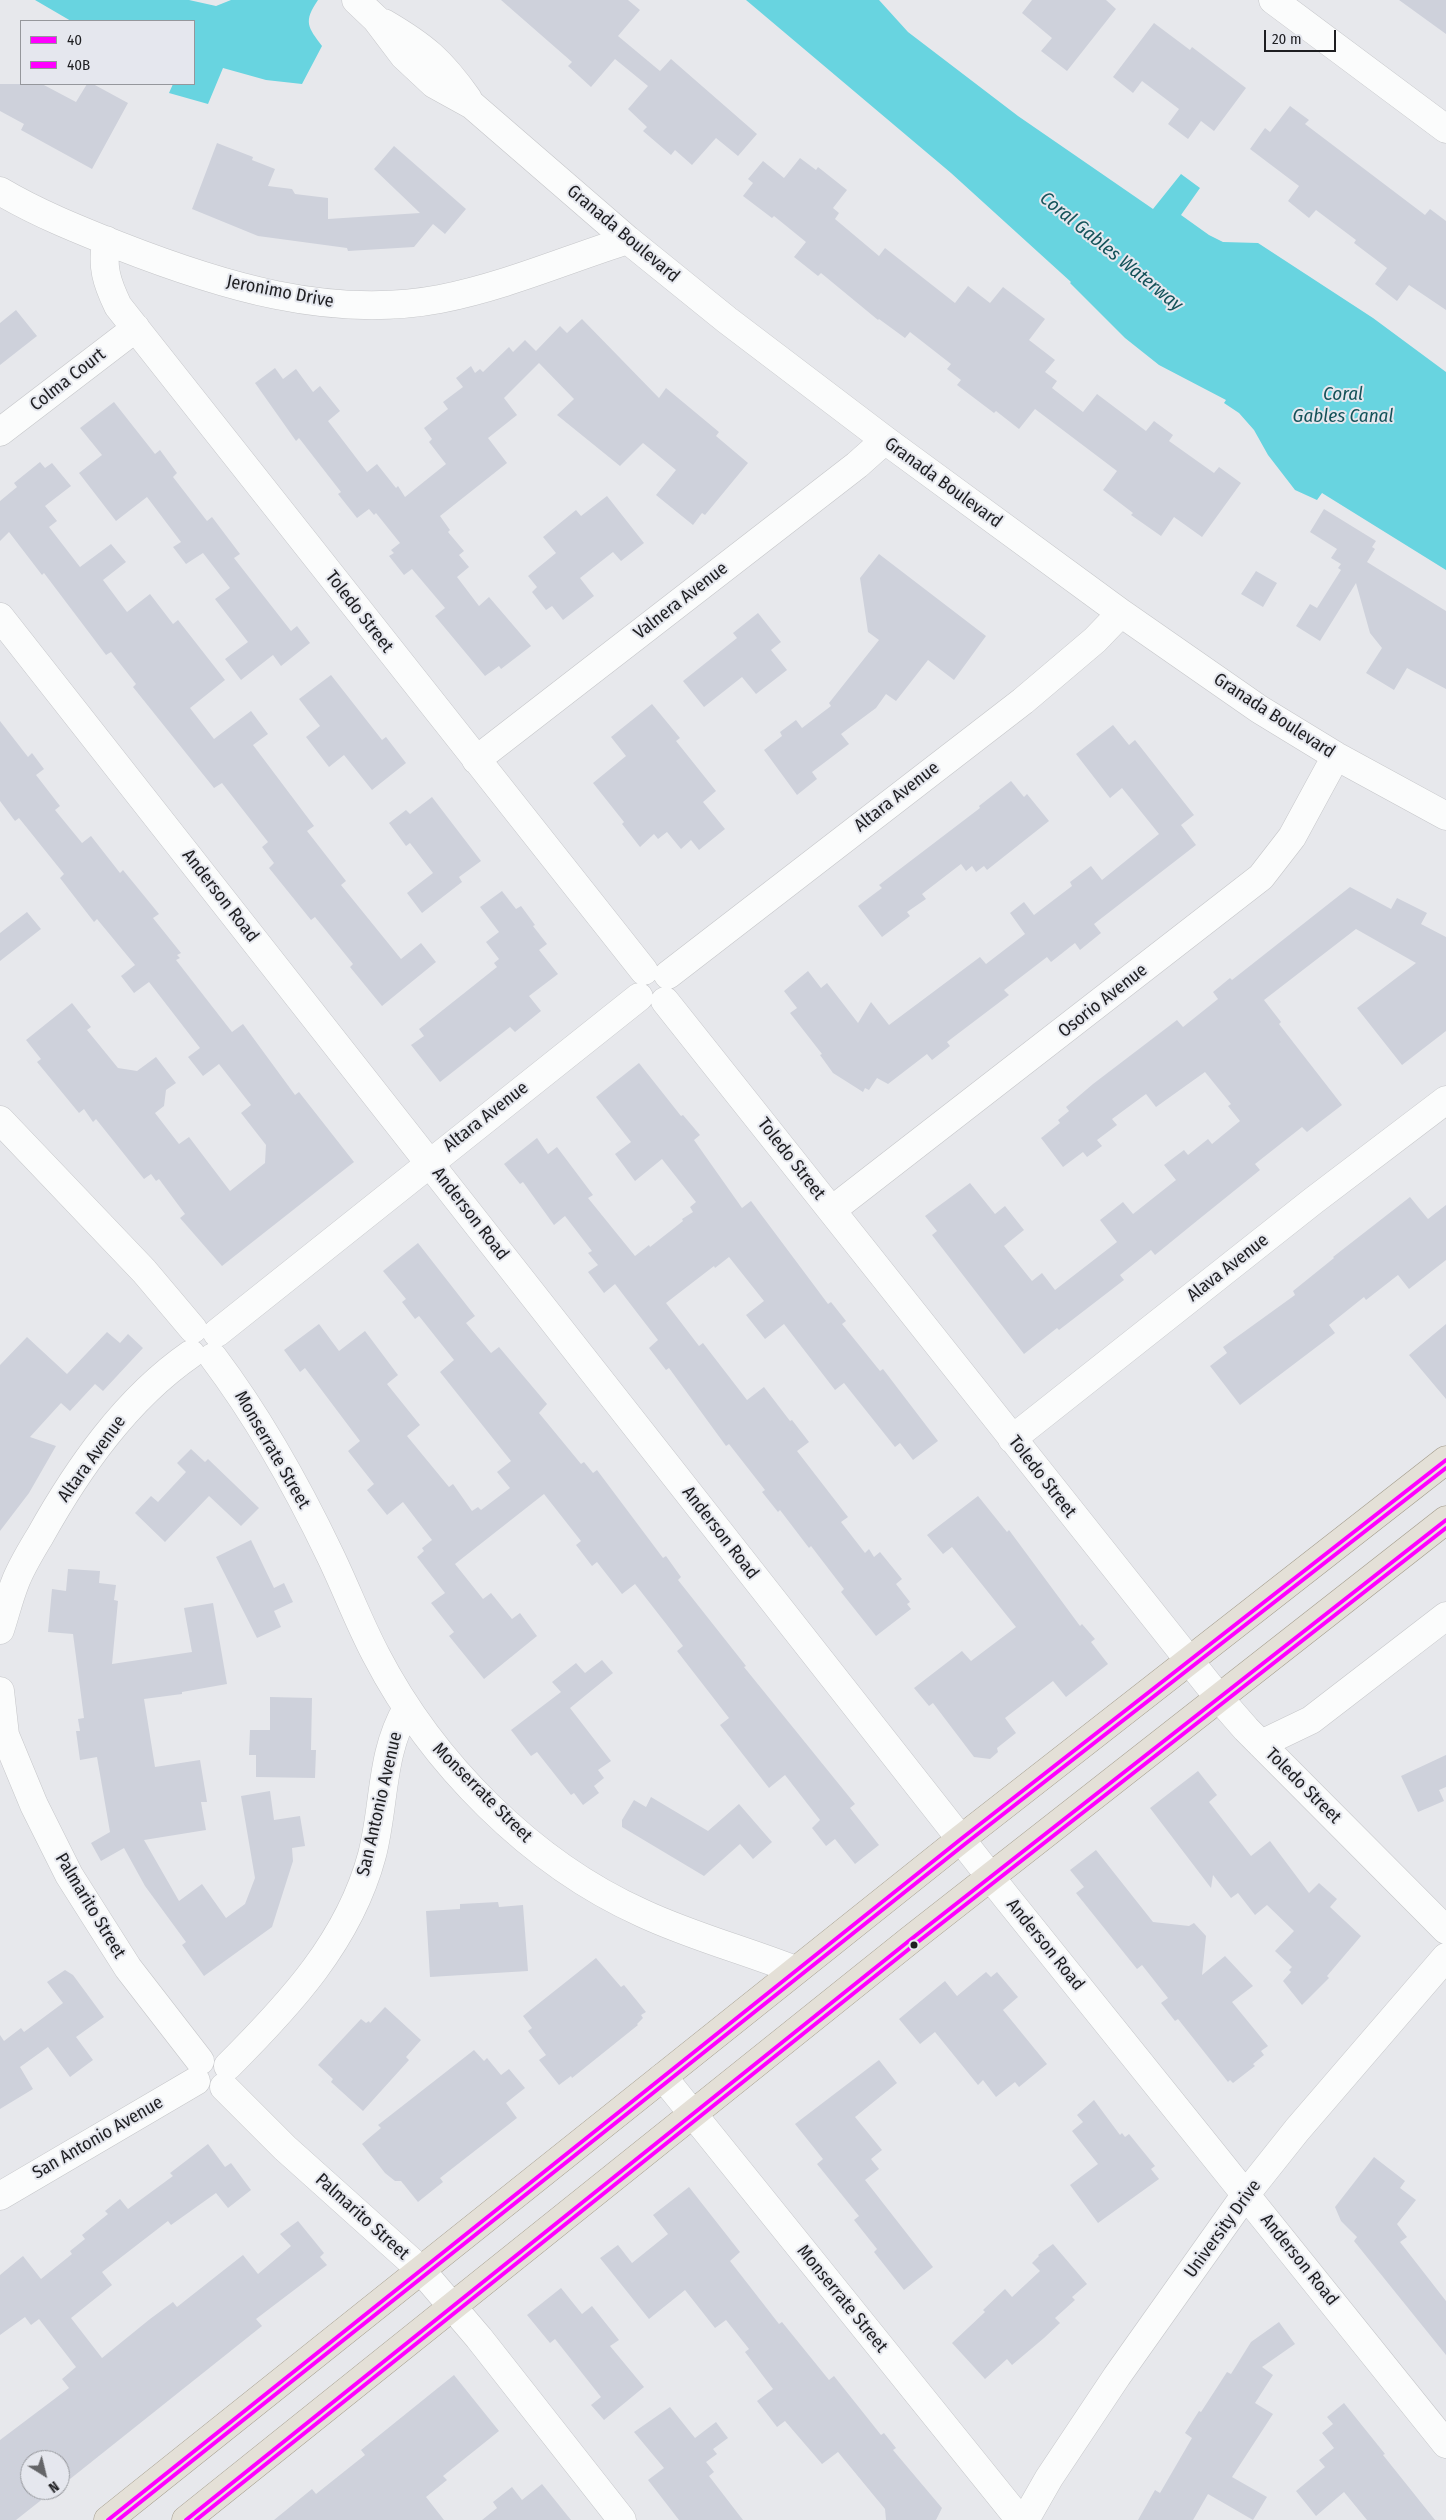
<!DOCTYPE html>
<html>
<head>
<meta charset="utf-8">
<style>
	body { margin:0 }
	#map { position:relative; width:1446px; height:2520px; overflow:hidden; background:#e7e8ec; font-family:"Fira Sans Condensed",sans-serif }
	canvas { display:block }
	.legend { position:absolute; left:20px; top:20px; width:175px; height:65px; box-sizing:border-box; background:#e5e7ee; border:1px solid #95979c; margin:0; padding:6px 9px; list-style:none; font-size:15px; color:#1e1e21 }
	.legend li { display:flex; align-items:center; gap:10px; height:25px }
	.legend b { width:25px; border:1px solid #95979c }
	.north { position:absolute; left:20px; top:2450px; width:50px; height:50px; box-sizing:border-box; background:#e5e7ee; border:1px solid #95979c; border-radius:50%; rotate:144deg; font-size:14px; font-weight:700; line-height:20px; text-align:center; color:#1e1e21 }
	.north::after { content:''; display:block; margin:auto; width:18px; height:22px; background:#646568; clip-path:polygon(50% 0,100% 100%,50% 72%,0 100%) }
	.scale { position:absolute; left:1264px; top:30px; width:72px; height:22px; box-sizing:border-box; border:2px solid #1e1e21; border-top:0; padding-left:6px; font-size:15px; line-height:18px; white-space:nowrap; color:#1e1e21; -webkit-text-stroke:4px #e5e7ee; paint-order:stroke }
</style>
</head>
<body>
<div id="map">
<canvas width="1446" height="2520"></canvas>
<ul class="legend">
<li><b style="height:6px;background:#f0f"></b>40</li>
<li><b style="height:6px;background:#f0f"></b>40B</li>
</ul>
<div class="north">N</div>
<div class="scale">20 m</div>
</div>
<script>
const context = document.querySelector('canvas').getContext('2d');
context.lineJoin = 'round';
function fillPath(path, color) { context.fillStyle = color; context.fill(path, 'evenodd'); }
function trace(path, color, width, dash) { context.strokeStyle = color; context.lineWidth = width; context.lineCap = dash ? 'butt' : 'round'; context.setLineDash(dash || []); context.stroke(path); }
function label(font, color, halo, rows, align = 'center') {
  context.font = font + ' "Fira Sans Condensed",sans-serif'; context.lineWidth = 4; context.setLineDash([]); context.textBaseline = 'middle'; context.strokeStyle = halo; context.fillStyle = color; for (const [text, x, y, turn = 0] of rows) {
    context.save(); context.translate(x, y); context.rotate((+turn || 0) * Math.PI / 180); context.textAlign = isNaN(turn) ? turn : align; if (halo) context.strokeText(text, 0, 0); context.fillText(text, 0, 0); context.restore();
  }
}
fillPath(new Path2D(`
	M35 0H189L216 6 231 0H318C303 22 308 27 322 46L302 84 266 80 223 68 208 104 169 93 173 84H194V21H71Z
	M746 0H879L908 32 1018 116 1153 209 1181 174 1200 188 1181 215 1209 235 1223 242 1258 243 1373 318 1446 372V570L1322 493 1317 500 1295 490 1268 455 1254 430 1239 413 1224 403 1226 400 1159 365 1125 338 1070 283 1071 282 951 173Z`), '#68d4e0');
fillPath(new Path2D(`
	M501 0H628L640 10 618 36 660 71 671 59 757 134 738 156 716 138 692 165 675 150 671 155 643 131 647 127 628 109 648 86 615 59 591 87 568 66 572 62Z
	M1032 0H1106L1116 9 1067 71 1041 51 1052 38 1022 13Z
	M1399 0H1446V34Z
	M1154 23 1190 50 1192 47 1246 88 1214 131 1201 121 1188 139 1168 124 1179 109 1142 81 1133 93 1113 77Z
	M0 84H42L76 102 87 84H93L128 103 92 169 21 130 24 124 0 111Z
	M1290 106 1309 120 1305 124 1425 215 1430 209 1446 221V310L1409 285 1397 301 1375 284 1387 268 1354 243 1356 240 1316 210 1309 218 1288 201 1299 186 1250 149 1265 128 1270 132Z
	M217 143 253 157 252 160 275 169 268 186 292 189 295 194 328 198V219L420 213 374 169 394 146 466 209 445 234 433 224 414 247 348 251 347 248 258 236 192 209Z
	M800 158 816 170 818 167 847 190 833 208 839 213 835 219 879 256 885 248 955 303 968 286 990 303 1003 287 1045 319 1029 340 1055 360 1045 372 1057 381 1052 388 1083 412 1097 394 1146 431 1154 421 1173 435 1169 441 1214 473 1219 467 1241 483 1202 537 1174 517 1161 536 1131 515 1133 513 1103 490 1117 471 1035 409 1019 429 996 411 994 413 957 385 961 380 947 369 951 364 910 332 905 338 879 319 878 320 821 273 818 276 794 257 806 242 774 216 772 218 743 196 753 183 748 179 763 161 784 178Z
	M16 310 37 336 0 365V323Z
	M582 319 659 398 666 388 719 432 716 436 748 463 705 515 702 513 693 525 656 495 676 470 643 443 620 466 557 415 574 399 539 363 504 398 517 415 488 438 507 463 440 516 450 530 448 532 464 551 459 555 469 567 457 577 479 606 489 597 531 646 501 669 499 666 485 676 435 616 445 608 412 569 404 575 389 556 394 553 391 550 400 543 376 513 374 515 369 509 357 518 338 494 341 492 299 438 296 441 255 383 275 368 283 379 296 369 313 392 320 386 340 411 328 421 367 472 377 464 396 488 398 486 405 497 446 464 429 442 432 439 424 428 448 409 443 402 463 387 456 378 471 366 475 373 480 369 483 372 509 347 513 352 525 340 536 351 560 326 567 333Z
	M114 402 155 454 160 450 177 473 173 477 207 521 212 517 240 554 234 558 291 631 297 626 310 643 281 666 273 655 241 680 225 659 248 642 215 599 230 588 203 553 186 564 173 547 181 542 147 497 116 521 79 473 102 455 80 428Z
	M40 462 45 468 52 463 71 486 45 506 57 521 49 527 80 567 111 544 126 562 103 580 127 612 150 594 173 624 178 620 225 680 190 708 214 739 251 711 268 734 253 745 314 826 307 831 346 881 341 885 401 959 421 943 436 962 382 1006 350 967 353 964 315 917 311 920 269 868 274 863 262 847 268 842 222 783 214 788 133 687 136 684 111 652 106 655 44 573 42 575 9 532 0 541V501L17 487 14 483Z
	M607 496 644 543 621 561 613 552 580 578 594 596 563 620 552 606 546 610 532 592 537 587 528 576 556 553 543 537 576 510 581 516Z
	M1324 509 1376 541 1372 547 1375 549 1367 562 1446 611V689L1407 668 1394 690 1366 673 1382 648 1370 633 1356 583 1320 641 1296 626 1310 604 1317 608 1341 570 1338 568 1341 564 1331 558 1337 549 1310 532Z
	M879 554 986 636 954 680 928 660 896 701 886 694 876 708 841 734 849 744 812 772 817 779 797 795 764 750 782 736 780 732 796 720 802 728 831 706 829 703 879 640 868 632 860 578Z
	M1256 571 1277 583 1263 607 1241 594Z
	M758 613 781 642 771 650 787 670 756 694 742 677 704 707 683 681 737 638 733 633Z
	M331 675 382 740 386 737 406 763 372 790 344 755 329 767 306 737 320 726 299 699Z
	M652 704 680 738 676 741 716 791 703 802 725 829 699 850 691 840 681 849 667 832 658 839 654 834 640 847 622 824 624 822 593 783 626 756 611 737Z
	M0 721 28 757 32 753 44 769 36 775 60 806 55 810 82 843 91 836 120 873 123 870 159 914 153 918 181 953 177 955 180 958 176 960 232 1032 243 1024 295 1095 299 1092 354 1162 222 1266 180 1218 185 1214 159 1179 156 1181 151 1174 144 1179 96 1119 93 1122 84 1109 79 1113 37 1062 41 1059 26 1040 72 1003 91 1027 87 1030 118 1068 137 1071 156 1057 176 1083 166 1090 164 1106 155 1113 179 1144 189 1137 230 1191 265 1163 266 1145 241 1113 251 1105 219 1064 203 1076 188 1057 200 1048 149 982 134 993 121 976 135 965 97 919 94 922 60 878 64 874 19 818 15 821 0 801Z
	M1113 725 1129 745 1135 740 1194 815 1181 825 1196 845 1094 924 1101 933 1080 950 1075 943 1051 962 1047 957 1004 990 1009 995 947 1042 950 1046 932 1060 927 1054 888 1084 877 1078 869 1090 865 1088 863 1092 833 1073 820 1055 822 1054 790 1013 797 1008 784 991 808 971 821 988 827 983 858 1023 871 1002 889 1025 980 957 986 964 1025 934 1010 913 1024 902 1034 915 1072 886 1070 882 1091 866 1102 880 1159 834 1122 788 1110 798 1076 754Z
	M1011 781 1024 797 1027 794 1049 821 987 870 984 866 976 872 972 866 966 871 961 864 922 894 926 899 907 912 910 916 882 937 858 906 882 888 879 885 980 808 979 806Z
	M432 797 481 861 459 877 462 882 422 913 407 893 433 873 410 843 406 846 389 823 406 810 410 814Z
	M1350 887 1391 909 1397 898 1427 913 1421 924 1446 937V1031L1402 1065 1357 1008 1416 963 1356 929 1264 1000 1281 1022 1279 1024 1342 1105 1307 1132 1302 1127 1255 1164 1260 1170 1193 1224 1155 1255 1151 1250 1120 1275 1124 1280 1059 1330 1057 1328 1024 1354 932 1235 937 1231 925 1216 970 1183 995 1214 1005 1206 1024 1230 1004 1246 1032 1281 1042 1273 1055 1290 1117 1242 1100 1220 1123 1202 1133 1214 1176 1180 1164 1165 1184 1150 1188 1155 1208 1139 1212 1144 1240 1121 1228 1106 1231 1104 1205 1072 1156 1107 1146 1094 1112 1119 1117 1125 1097 1140 1102 1146 1087 1157 1083 1152 1063 1167 1041 1138 1060 1123 1058 1120 1069 1111 1066 1107 1093 1084 1177 1020 1183 1027 1218 999 1213 992 1230 978 1232 980Z
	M502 891 516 909 521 906 535 925 533 926 547 944 539 950 558 974 529 996 541 1011 515 1032 510 1027 440 1082 411 1045 424 1036 419 1029 497 967 494 963 499 959 486 942 499 932 480 907Z
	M27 912 41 929 0 961V933Z
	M639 1063 681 1116 683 1115 700 1135 694 1140 742 1208 751 1201 828 1304 831 1302 846 1321 842 1324 880 1371 883 1369 938 1441 913 1460 900 1443 895 1447 844 1383 835 1390 784 1324 765 1339 746 1315 764 1301 729 1257 715 1268 714 1266 666 1303 699 1346 703 1343 747 1400 764 1387 790 1421 792 1420 809 1442 797 1451 848 1517 841 1522 865 1553 869 1549 874 1557 880 1552 902 1579 896 1584 910 1602 907 1604 911 1609 876 1636 841 1592 844 1589 811 1546 809 1548 780 1510 778 1512 762 1492 765 1490 729 1444 726 1446 669 1368 666 1370 649 1348 658 1340 615 1284 604 1293 588 1272 598 1265 588 1253 592 1251 565 1216 554 1225 523 1182 520 1184 504 1164 537 1138 548 1154 557 1147 593 1195 588 1198 635 1256 649 1245 650 1247 683 1221 682 1219 693 1212 690 1207 696 1202 662 1159 635 1181 615 1154 631 1142 596 1097Z
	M1410 1197 1428 1219 1446 1205V1260L1409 1289 1398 1275 1366 1300 1364 1297 1329 1325 1335 1333 1240 1405 1210 1366 1227 1353 1223 1347 1295 1295 1293 1291 1334 1258 1333 1257Z
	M418 1243 475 1316 466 1323 491 1353 499 1347 547 1404 539 1413 581 1464 584 1462 593 1473 597 1470 663 1558 666 1556 681 1577 678 1580 746 1666 744 1667 855 1804 850 1808 879 1845 855 1864 835 1839 826 1846 812 1828 820 1820 785 1775 769 1788 720 1725 729 1718 677 1651 683 1646 667 1625 635 1584 622 1594 597 1562 592 1566 576 1545 581 1541 544 1494 455 1564 483 1599 491 1593 512 1619 520 1613 537 1636 484 1679 449 1636 454 1632 431 1603 445 1593 417 1557 424 1551 422 1548 432 1540 403 1502 387 1515 367 1490 374 1484 348 1451 360 1441 305 1368 300 1372 284 1350 319 1324 339 1351 365 1331 398 1375 387 1384 420 1425 407 1436 449 1487 453 1484 472 1511 478 1507 481 1510 510 1488 497 1472 511 1461 440 1372 454 1360 419 1316 415 1319 402 1302 406 1299 383 1271Z
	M1446 1324V1399L1409 1355Z
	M107 1332 120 1343 128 1334 143 1348 103 1391 95 1384 70 1411 61 1403 30 1437 56 1446 29 1493 0 1531V1365L27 1337 67 1374Z
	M191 1449 205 1462 208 1459 259 1508 241 1526 209 1496 165 1542 135 1513 151 1496 158 1502 186 1472 177 1463Z
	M978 1496 1007 1532 1009 1530 1080 1626 1082 1624 1095 1639 1091 1642 1108 1664 1066 1697 1053 1681 1005 1718 1016 1733 997 1748 998 1752 990 1759 974 1757 933 1703 929 1706 914 1688 962 1651 971 1661 1016 1627 952 1547 943 1554 927 1535Z
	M251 1540 274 1588 284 1583 293 1602 274 1611 281 1627 257 1638 216 1557Z
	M68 1569 100 1571 99 1583 116 1585 114 1600 118 1601 112 1664 192 1652 184 1608 213 1603 227 1684 182 1692V1694L144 1699 155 1767 200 1760 207 1802H201L206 1830 144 1840 179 1901 202 1884 226 1918 245 1904 255 1878 241 1796 270 1791 274 1820 300 1816 305 1846 292 1848 293 1861 272 1927 204 1976 182 1945 186 1942 145 1886 124 1848 101 1861 91 1843 110 1832 97 1757 80 1760 76 1731H80L78 1719 84 1718 73 1634 48 1632 52 1589 66 1591Z
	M602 1660 613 1673 570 1708 611 1761 598 1770 604 1778 594 1786 599 1793 583 1805 574 1793 571 1795 537 1752 531 1756 511 1730 561 1692 552 1682 576 1663 585 1673Z
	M270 1697 312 1698 311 1750H316L315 1778 256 1777V1755H249L250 1730H270Z
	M1446 1755V1787L1439 1790 1444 1801 1418 1812 1401 1776Z
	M1198 1771 1217 1795 1209 1802 1251 1856 1270 1841 1309 1893 1319 1883 1337 1899 1330 1907 1361 1936 1327 1976 1329 1978 1302 2005 1283 1981 1291 1972 1289 1970 1292 1967 1275 1951 1294 1931 1267 1905 1255 1915 1238 1893 1231 1898 1213 1875 1211 1888 1150 1808Z
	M651 1797 708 1831 739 1804 772 1842 753 1859 740 1844 704 1876 622 1827V1820L634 1800 646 1807Z
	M1096 1850 1153 1922 1189 1926 1194 1923 1206 1936 1202 1975 1225 1956 1253 1986 1232 2002 1268 2046 1261 2051 1264 2055 1253 2064 1255 2066 1233 2083 1230 2080 1228 2082 1178 2019 1175 2021 1161 2003 1168 1998 1142 1965 1137 1969 1076 1893 1084 1887 1070 1870Z
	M498 1902 499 1907 523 1905 528 1971 430 1977 426 1911 460 1909V1904Z
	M596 1958 621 1987 624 1985 646 2012 641 2015 643 2018 637 2024 638 2025 572 2078 571 2076 559 2085 539 2060 546 2055 528 2031 532 2028 523 2016Z
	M65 1970 73 1975 104 2017 76 2037 93 2060 70 2077 48 2047 20 2067 33 2089 0 2109V2035L4 2041 21 2028 24 2032 63 2003 47 1982Z
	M986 1972 991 1977 997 1972 1018 1997 1003 2010 1047 2064 1019 2087 1015 2082 996 2097 983 2080 978 2085 935 2032 920 2044 899 2019 945 1981 957 1996Z
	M385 2007 421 2040 406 2057 409 2060 363 2111 331 2082 333 2079 318 2065 361 2019 366 2023 369 2021 370 2023Z
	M474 2050 484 2061 487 2058 501 2075 509 2069 525 2088 506 2103 517 2118 440 2178 443 2182 418 2202 401 2181H395L385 2173 362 2144 381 2128 378 2125Z
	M879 2060 897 2083 855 2117 882 2150 871 2159 879 2169 865 2180 933 2267 904 2290 874 2252 877 2249 854 2220 859 2216 817 2164 823 2159 795 2124Z
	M1094 2100 1120 2135 1122 2133 1125 2137 1129 2134 1155 2166 1151 2169 1159 2179 1098 2223 1070 2185 1098 2164 1072 2131 1083 2122 1077 2115Z
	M208 2144 225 2167 231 2163 251 2190 228 2208 216 2193 171 2225 168 2221 102 2272 112 2285 71 2318 102 2358 150 2319 173 2302 177 2307 243 2255 258 2274 291 2246 280 2234 298 2221 324 2253 320 2257 327 2265 256 2319 262 2326 60 2487V2460H30V2490H54L16 2520H0V2440L69 2388 62 2379 76 2367 39 2319 31 2325 25 2317 0 2335V2275L23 2256 41 2279 72 2254 70 2251 85 2239 82 2235 108 2214 105 2211 120 2199 128 2209 173 2176 170 2173Z
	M1374 2157 1405 2181 1400 2188 1416 2200 1397 2224 1407 2237 1400 2242 1446 2301V2355L1354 2241 1357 2237 1341 2221 1335 2207Z
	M689 2187 740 2252 730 2261 779 2324 782 2322 829 2380 834 2376 881 2435 884 2433 896 2448 893 2450 942 2508 936 2520H886L885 2509 838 2452 822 2464 785 2421 777 2427 757 2401 773 2389 745 2352 749 2349 726 2320 715 2328 685 2290 649 2319 600 2258 618 2245 632 2263 668 2234 653 2215Z
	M1053 2244 1087 2284 1072 2297 1075 2300 1055 2318 1060 2323 1044 2338 1012 2365 1007 2359 985 2379 952 2343 985 2312 983 2310 1005 2289 1012 2297 1040 2271 1032 2263 1039 2256 1038 2255Z
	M561 2288 582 2314 592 2306 619 2340 610 2346 644 2387 604 2420 591 2405 601 2397 555 2339 550 2343 527 2315Z
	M1279 2322 1295 2344 1262 2367 1273 2375 1255 2403 1273 2414 1232 2477 1267 2497 1253 2520 1208 2494 1193 2520H1138L1155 2490 1160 2493 1192 2438 1185 2433 1199 2411 1201 2412 1227 2372 1231 2374 1251 2342Z
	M454 2375 499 2431 443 2476 447 2480 426 2497 444 2520H274L312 2489 316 2494 365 2455 361 2450Z
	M1344 2403 1385 2454 1383 2455 1435 2520H1367L1344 2492 1316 2516 1296 2491 1325 2467 1319 2460 1334 2448 1322 2433 1333 2424 1327 2417Z
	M670 2407 695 2438 716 2422 728 2438 713 2449 717 2454 706 2462 714 2472 709 2476 743 2520H679L648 2480 664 2468 634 2432Z
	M542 2484 571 2520H482L497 2508 493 2502 512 2487 522 2500Z`), '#ced1db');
const minor = new Path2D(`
	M356 0 376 19 404 56 434 84 472 105 628 240 727 320 885 440 1121 613 1259 709 1336 756 1446 816
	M1273 0 1446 129
	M384 23C425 47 441 61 468 99
	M0 191C37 213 77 229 117 245 219 285 330 320 440 299 506 286 565 260 628 240
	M106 240C102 267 106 281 118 306L644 971
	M0 432 136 328
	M0 617 1007 1898 1446 2444
	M476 760 857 465 885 440
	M668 975 1023 701 1095 640 1121 613
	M665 1001 1219 1698 1246 1729 1446 1930
	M0 1120 144 1271 193 1329
	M832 1210 1261 877 1292 837 1336 756
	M217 1333 639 997
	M213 1357C259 1418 297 1486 330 1555 346 1588 359 1623 376 1655 432 1763 531 1863 642 1913 691 1936 744 1950 795 1970
	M1012 1439 1313 1201 1446 1100
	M0 1630C5 1615 9 1598 15 1583 21 1567 31 1551 40 1536 78 1468 126 1399 191 1354
	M0 1691 5 1735 34 1805 69 1875 128 1968 200 2061
	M1261 1744 1311 1720 1446 1616
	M228 2066C289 2005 349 1941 372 1855 385 1805 380 1754 407 1708
	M663 2077 1020 2520
	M224 2087 285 2148 421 2270 479 2338 622 2520
	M0 2196 196 2081
	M1025 2520 1049 2478 1117 2376 1246 2194 1297 2130 1446 1957`);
const major = new Path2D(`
	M108 2520 961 1839 1446 1460
	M186 2520 910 1940 1446 1520`);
trace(minor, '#c5c6c9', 29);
trace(major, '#a09989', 29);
trace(minor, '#fbfcfc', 28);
trace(major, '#e4e0d7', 28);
trace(new Path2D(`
	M108 2520 961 1839 1446 1460
	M186 2520 910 1940 1446 1520`), '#f0f', 4);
trace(new Path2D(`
	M118 2520 965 1844 1446 1468
	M196 2520 914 1945 1446 1528`), '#f0f', 4);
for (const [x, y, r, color] of [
	[914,1945,4.5,"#1e1e21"]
]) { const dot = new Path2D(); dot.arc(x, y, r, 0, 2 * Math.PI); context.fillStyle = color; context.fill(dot); trace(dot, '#e5e7ee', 2); }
label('18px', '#1e1e21', '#e5e7ee', [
	["Granada Boulevard",623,234,40],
	["Jeronimo Drive",280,292,11],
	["Colma Court",68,380,-38],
	["Granada Boulevard",943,483,36],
	["Valnera Avenue",681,601,-38],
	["Toledo Street",359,612,52],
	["Granada Boulevard",1274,716,33],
	["Altara Avenue",897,797,-38],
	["Anderson Road",220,896,52],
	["Osorio Avenue",1103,1001,-38],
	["Altara Avenue",486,1117,-38],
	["Toledo Street",791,1159,52],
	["Anderson Road",470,1214,52],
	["Alava Avenue",1228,1268,-38],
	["Monserrate Street",272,1450,60],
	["Altara Avenue",92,1459,-54],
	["Toledo Street",1042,1477,52],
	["Anderson Road",720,1533,52],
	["Toledo Street",1303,1786,45],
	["Monserrate Street",482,1793,45],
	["San Antonio Avenue",380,1804,-77],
	["Palmarito Street",90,1906,59],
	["Anderson Road",1045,1945,51],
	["San Antonio Avenue",98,2138,-30],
	["Palmarito Street",362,2217,42],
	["University Drive",1223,2229,-54],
	["Anderson Road",1299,2260,51],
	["Monserrate Street",842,2299,51]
]);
label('italic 19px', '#145259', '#e5e7ee', [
	["Coral Gables Waterway",1111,252,39],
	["Coral",1343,395],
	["Gables Canal",1343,417]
]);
</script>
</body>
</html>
